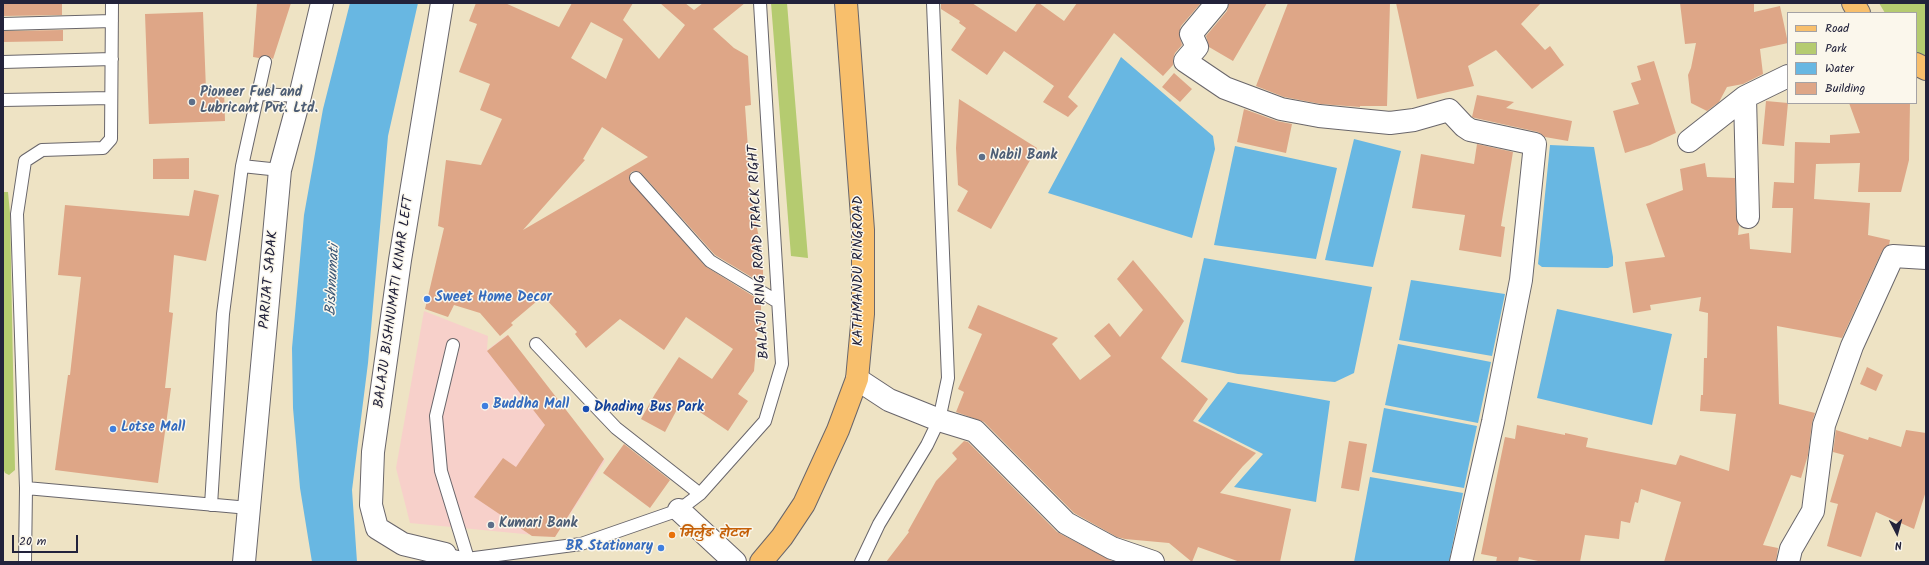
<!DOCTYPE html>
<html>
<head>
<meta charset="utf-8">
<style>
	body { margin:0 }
	#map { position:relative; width:1929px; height:565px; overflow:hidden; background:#eee3c4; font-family:Kalam,sans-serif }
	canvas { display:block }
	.frame { position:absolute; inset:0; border:4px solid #22223b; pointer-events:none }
	.legend { position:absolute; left:1787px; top:12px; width:130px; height:92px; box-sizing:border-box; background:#fbf7ec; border:1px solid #a4a2a5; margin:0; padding:5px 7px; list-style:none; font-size:12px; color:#22223b }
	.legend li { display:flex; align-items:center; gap:8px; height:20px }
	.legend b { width:20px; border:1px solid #a4a2a5 }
	.north { position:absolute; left:1877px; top:513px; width:40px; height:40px; -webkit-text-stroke:3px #fbf7ec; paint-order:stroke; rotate:174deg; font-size:11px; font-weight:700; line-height:16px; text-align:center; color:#22223b }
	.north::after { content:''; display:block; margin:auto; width:14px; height:18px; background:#22223b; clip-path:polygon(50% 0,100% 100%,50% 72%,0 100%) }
	.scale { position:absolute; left:12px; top:535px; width:66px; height:18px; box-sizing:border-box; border:2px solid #22223b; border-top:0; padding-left:5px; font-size:12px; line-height:14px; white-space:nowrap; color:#22223b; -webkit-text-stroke:3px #fbf7ec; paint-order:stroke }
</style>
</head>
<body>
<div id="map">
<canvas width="1929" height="565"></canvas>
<div class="frame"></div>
<ul class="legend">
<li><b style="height:5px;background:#f8bf6c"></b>Road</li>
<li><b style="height:11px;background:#b5cb70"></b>Park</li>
<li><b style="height:11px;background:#68b7e2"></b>Water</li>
<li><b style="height:11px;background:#dea687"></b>Building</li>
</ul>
<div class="north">N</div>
<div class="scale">20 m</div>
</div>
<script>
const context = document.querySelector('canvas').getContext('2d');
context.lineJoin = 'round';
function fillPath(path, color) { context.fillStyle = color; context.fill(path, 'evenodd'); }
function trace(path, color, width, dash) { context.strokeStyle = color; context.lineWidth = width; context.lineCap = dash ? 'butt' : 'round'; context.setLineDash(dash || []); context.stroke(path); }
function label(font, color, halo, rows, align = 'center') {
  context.font = font + ' Kalam,"Playpen Sans Deva",sans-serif'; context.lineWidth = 3; context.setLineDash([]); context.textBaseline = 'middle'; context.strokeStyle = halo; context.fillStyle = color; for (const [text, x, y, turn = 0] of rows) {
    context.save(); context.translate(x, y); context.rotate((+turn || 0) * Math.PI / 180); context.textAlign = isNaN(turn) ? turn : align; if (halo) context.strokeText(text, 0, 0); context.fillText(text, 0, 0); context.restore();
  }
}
fillPath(new Path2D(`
	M424 311 488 336 487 350 507 335 605 461 555 537 410 523 396 468Z`), '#f7d0ca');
fillPath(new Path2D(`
	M771 3H787L808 258 791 256Z
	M1879 3H1926V56H1916V13H1885Z
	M3 192H8L10 213 15 470 9 475 5 473 3 468Z`), '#b5cb70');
fillPath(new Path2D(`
	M350 3H418L388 136 368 363 352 490 357 562H312L300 488 293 408 292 348 304 215 323 109Z
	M1121 57 1213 136 1215 149 1192 238 1048 193Z
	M1354 139 1401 151 1373 267 1325 260Z
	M1550 145 1594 147 1613 257V266L1608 268 1542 267 1538 264Z
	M1235 146 1337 168 1316 259 1214 245Z
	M1204 258 1372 287 1354 373 1335 382 1238 374 1181 362Z
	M1411 280 1505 294 1492 356 1399 340Z
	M1557 309 1672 334 1652 425 1537 398Z
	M1398 344 1491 362 1478 423 1385 405Z
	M1228 382 1330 401 1316 502 1234 487 1263 454 1198 421Z
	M1384 408 1477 426 1464 488 1372 472Z
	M1370 477 1463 493 1449 562H1354Z`), '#68b7e2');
fillPath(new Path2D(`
	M3 3H62V15L3 16Z
	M257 3H291L273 59 266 55 259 58 253 57Z
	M476 3H505L559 27 572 3H633L623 20 659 59 685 25 660 3H685L694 10 703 3H745L713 29 734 48 748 56 751 105 745 106 749 162 747 163 754 213 763 258V284L715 255 641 173 635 171 631 172 629 179 705 266 761 301V330L758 327 754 371 738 394 748 401 728 431 682 400 665 432 641 419 655 394 679 357 712 379 733 349 686 317 664 350 620 319 586 348 575 334 577 332 543 296 511 323 513 325 500 336 480 313 454 305 448 317 425 309 444 228 438 226 446 160 481 165 502 119 480 110 490 84 459 72 477 24 469 21ZM591 22 623 39 606 79 571 58ZM602 127 648 157 523 230 585 160 583 159Z
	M941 3H972L1016 32 1037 3H1039L1064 21 1077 3H1201L1181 26 1179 33 1182 45 1175 53 1173 59V65L1163 76 1114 33 1068 97 1078 106 1068 117 1043 102 1054 86 1004 51 987 75 951 50 966 28 959 23 960 21 941 9Z
	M1229 3H1267L1233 61 1209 47 1206 36 1227 11Z
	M1288 3H1390L1387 106H1360V107L1321 104 1284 97 1256 86Z
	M1396 3H1541L1521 24 1545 50 1550 46 1564 65 1532 89 1496 50 1468 66 1474 86 1417 99Z
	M1680 3H1754V12L1780 6 1788 43 1760 49 1763 74 1743 84 1727 87 1719 102 1707 111 1691 103 1688 75 1691 68 1696 43 1685 44Z
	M203 12 206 90 224 89 225 121 149 124 145 14Z
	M63 30V41L3 42V31Z
	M1654 61 1676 133 1650 145 1625 153 1613 111 1639 104 1631 83 1641 80 1637 66Z
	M1174 73 1192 89 1180 102 1162 87Z
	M1477 95 1514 102 1506 108 1572 121 1568 141 1545 137 1538 132 1475 118 1472 117Z
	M959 99 1037 148 991 229 957 211 968 191 958 185 956 148Z
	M1766 101 1788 103 1784 146 1762 144Z
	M1849 103H1910L1909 160 1901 192H1858L1860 163 1816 164 1814 199 1870 203 1868 235 1890 240 1889 245 1882 251 1842 338 1777 326 1779 404 1815 413 1812 423 1808 455 1801 478 1791 475 1763 545 1778 548 1776 562H1664L1681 502 1641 489 1638 503 1635 502 1630 523 1621 521 1619 539 1585 535 1580 562H1543L1519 557 1518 562H1496L1497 557 1481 554 1505 437 1515 439 1517 425 1565 435V433L1588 438 1586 447 1676 465 1680 455 1729 471 1736 414 1700 411 1701 395H1703L1704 358H1707L1708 313 1699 311 1701 297 1650 305 1651 310 1633 313 1625 262 1665 257 1646 204 1683 190 1680 169 1705 163 1707 177 1735 178 1736 217 1739 225 1738 235 1749 233 1750 249 1791 253 1793 208H1772L1774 182 1794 183 1795 142 1830 143V135L1860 133Z
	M1244 109 1277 121 1292 124 1286 153 1237 142Z
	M1477 144 1513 152 1501 226 1505 227 1501 257 1459 250 1465 215 1412 208 1421 154 1474 164Z
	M189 158V179H153V159Z
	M194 190 219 195 206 261 174 255 169 312 173 313 165 388H171L158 483 55 470 68 375H70L81 277 58 275 65 205 189 216Z
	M1133 260 1184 321 1161 358 1208 399 1193 421 1256 453 1243 466 1220 493 1291 509 1280 562H1240L1198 547 1192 562 1169 543 1125 539 1117 537 1074 513 984 422 956 412 964 392 958 389 982 334 968 328 978 305 1058 338 1052 344 1080 380 1111 356 1094 336 1109 323 1120 337 1143 310 1117 279Z
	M508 335 604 459 555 537 532 536 474 497 503 458 516 467 545 425 487 351Z
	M1867 367 1883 375 1876 391 1860 384Z
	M1836 430 1868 440 1869 437 1901 447 1906 430 1926 433V491L1914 529 1876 512 1861 557 1827 546 1838 504 1830 502 1844 455 1833 452Z
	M964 441 968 442 1057 532 1114 562H886L909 532 908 531 936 481 957 459 952 453Z
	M1349 441 1367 444 1359 491 1341 488Z
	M624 444 670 480 650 508 603 473Z`), '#dea687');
const service = new Path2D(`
	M3 24 112 21
	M3 62 112 59
	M258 94 300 96
	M3 100 111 98
	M242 166 280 170
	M636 178 710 261 778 302
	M536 344 616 428 700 494
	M453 345 436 416 441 471 469 562
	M26 488 249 508
	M211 505 223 314 242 166 265 62
	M445 554 467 559 581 544 679 510 700 494 765 421 782 364 760 3
	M25 562 26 488 17 214 25 161 42 150 103 148 111 139 112 3
	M861 562 879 524 927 445 939 420 948 378 933 3`);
const minor = new Path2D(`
	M442 3 400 260 373 452 371 505 377 528 403 544 445 554
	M1217 3 1191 34 1197 47 1185 61 1225 88 1281 109 1319 116 1390 123 1414 120 1449 110 1464 126 1470 130 1535 144 1521 280 1493 422 1461 562
	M1689 141 1745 97
	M1748 217 1745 97 1788 76
	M857 379 889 400 939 420 975 431 1066 523 1112 548 1153 562
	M679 510 735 562
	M244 562 280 170 300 96 322 3
	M1788 562 1791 549 1813 511 1824 425 1852 346 1893 256 1926 258`);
const primary = new Path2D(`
	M1853 3 1859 13
	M1916 64 1926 69`);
const trunk = new Path2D(`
	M761 562 782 537 804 504 838 430 857 379 863 314V230L846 3`);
trace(service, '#69666b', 14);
trace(minor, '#69666b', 24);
trace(primary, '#69666b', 24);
trace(trunk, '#69666b', 24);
trace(service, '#fff', 12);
trace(minor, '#fff', 22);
trace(primary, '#f8bf6c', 22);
trace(trunk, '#f8bf6c', 22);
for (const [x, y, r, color] of [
	[192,102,4,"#5c6f8a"],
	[982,157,4,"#5c6f8a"],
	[427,299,4,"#3f7fe0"],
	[485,406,4,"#3f7fe0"],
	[586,409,4,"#1a4fb4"],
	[113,429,4,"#3f7fe0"],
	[491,525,4,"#5c6f8a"],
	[672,535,4,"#e8710a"],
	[661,548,4,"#3f7fe0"]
]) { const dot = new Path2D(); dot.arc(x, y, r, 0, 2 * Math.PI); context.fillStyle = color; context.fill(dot); trace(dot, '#fbf7ec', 1.5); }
label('bold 14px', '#4e5e75', '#fbf7ec', [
	["Pioneer Fuel and",200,94],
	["Lubricant Pvt. Ltd.",200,110],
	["Nabil Bank",990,157],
	["Kumari Bank",499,525]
], 'left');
label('14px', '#22223b', '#fbf7ec', [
	["BALAJU RING ROAD TRACK RIGHT",760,252,-93],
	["KATHMANDU RINGROAD",860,271,-90],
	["PARIJAT SADAK",270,280,-85],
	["BALAJU BISHNUMATI KINAR LEFT",395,302,-82]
]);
label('bold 14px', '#366cbe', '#fbf7ec', [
	["Sweet Home Decor",435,299],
	["Buddha Mall",493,406],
	["Lotse Mall",121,429],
	["BR Stationary",653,548,"right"]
], 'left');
label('bold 14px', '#164399', '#fbf7ec', [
	["Dhading Bus Park",594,409]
], 'left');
label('bold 14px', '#c56008', '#fbf7ec', [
	["मिर्लुङ होटल",680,535]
], 'left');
label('italic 15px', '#3a5675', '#fbf7ec', [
	["Bishnumati",334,280,-87]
]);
</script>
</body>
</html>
